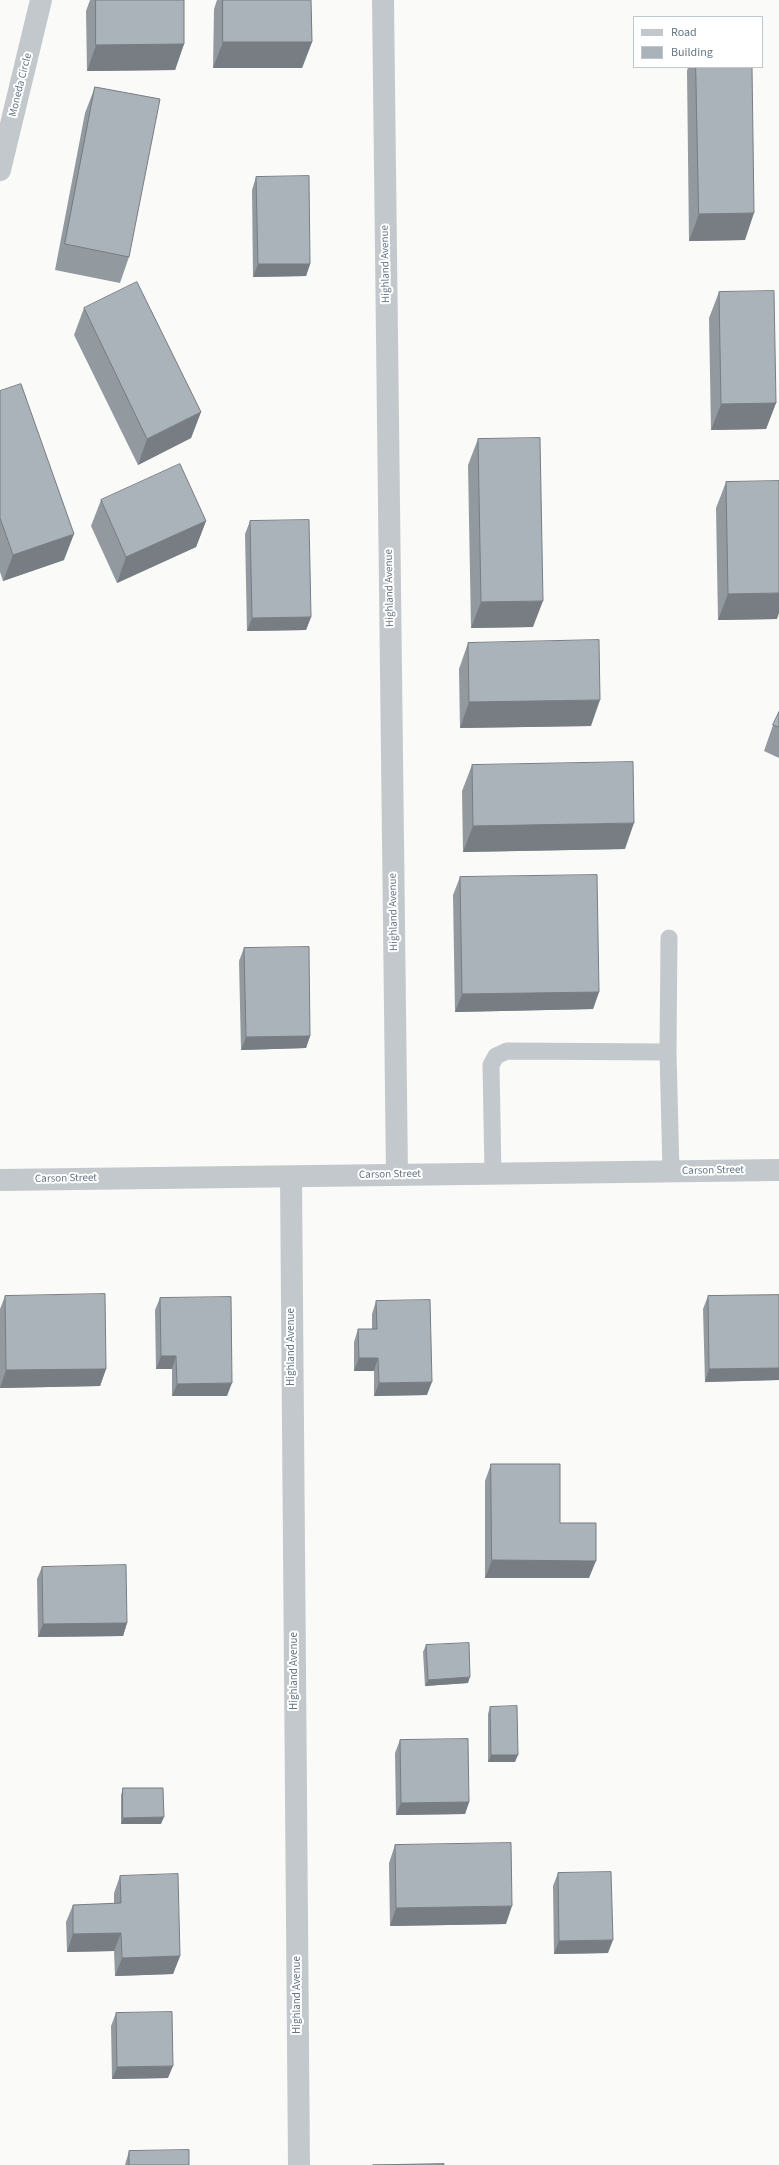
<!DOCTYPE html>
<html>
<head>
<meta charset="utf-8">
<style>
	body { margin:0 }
	#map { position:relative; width:779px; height:2165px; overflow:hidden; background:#fafaf8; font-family:"Source Sans 3",sans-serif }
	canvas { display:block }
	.legend { position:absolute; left:633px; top:16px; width:130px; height:52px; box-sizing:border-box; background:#fff; border:1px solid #c1c8cd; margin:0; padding:5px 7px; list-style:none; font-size:12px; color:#657683 }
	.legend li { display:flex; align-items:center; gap:8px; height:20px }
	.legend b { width:20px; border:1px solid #c1c8cd }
</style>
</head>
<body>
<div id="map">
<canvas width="779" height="2165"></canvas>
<ul class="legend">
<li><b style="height:5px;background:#c3c8cc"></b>Road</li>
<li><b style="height:11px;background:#aab3b9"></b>Building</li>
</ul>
</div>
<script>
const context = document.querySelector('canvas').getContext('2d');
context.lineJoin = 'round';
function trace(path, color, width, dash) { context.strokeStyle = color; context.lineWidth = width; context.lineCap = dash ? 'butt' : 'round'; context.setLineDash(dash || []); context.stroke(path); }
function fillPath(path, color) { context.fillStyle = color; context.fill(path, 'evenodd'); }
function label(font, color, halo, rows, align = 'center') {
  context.font = font + ' "Source Sans 3",sans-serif'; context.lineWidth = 4; context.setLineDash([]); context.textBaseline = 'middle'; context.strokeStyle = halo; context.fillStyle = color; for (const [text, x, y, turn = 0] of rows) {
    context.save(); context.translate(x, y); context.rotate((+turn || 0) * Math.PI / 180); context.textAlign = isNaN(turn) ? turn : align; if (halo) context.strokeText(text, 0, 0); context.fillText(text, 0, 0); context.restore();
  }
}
trace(new Path2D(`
	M668 1052 669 938
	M493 1174 491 1065 496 1056 507 1051 668 1052 671 1172`), '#c3c8cc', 17);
trace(new Path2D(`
	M383 0 397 1175
	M0 170 41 0
	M291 1177 299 2165`), '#c3c8cc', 22);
trace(new Path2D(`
	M0 1180 779 1170`), '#c3c8cc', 22);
fillPath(new Path2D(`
	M90 0H184V44L175 70 87 71 86 11Z
	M217 0H311L312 42 302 68H213L214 9Z
	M688 67H752L745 240 689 241 687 71Z
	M95 87 129 257 120 283 55 270 85 113Z
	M256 177 310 264 306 276 253 277 252 190Z
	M719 292 776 403 766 429 711 430 709 318Z
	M84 308 201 412 191 438 138 465 74 335Z
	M0 391 64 560 3 581 0 572Z
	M478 439 533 627 471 628 468 465Z
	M726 482 777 619 718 620 716 508Z
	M101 500 206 521 196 547 117 583 91 526Z
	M250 521 311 617 306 630 247 631 245 534Z
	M468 643 591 726 460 728 459 669Z
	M779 712V758L764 751 773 725Z
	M472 765 625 849 463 852 462 791Z
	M460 877 599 992 593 1009 455 1012 453 895Z
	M244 948 310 1036 306 1048 241 1050 239 961Z
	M779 1295V1380L705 1382 703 1309 708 1296Z
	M5 1296 106 1369 100 1386 0 1388V1309Z
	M160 1298 227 1396H172V1369H156L155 1310Z
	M376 1301 427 1395 374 1396V1371H354V1342L358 1329H372V1314Z
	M491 1464 560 1523 589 1578H485V1481Z
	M42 1567 127 1623 123 1636 38 1637 37 1579Z
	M426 1645 468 1683 425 1686 423 1652Z
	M490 1707 515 1762H488V1714Z
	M400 1740 469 1802 465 1814 396 1815 395 1753Z
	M123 1788 161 1824H121V1795Z
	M395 1845 506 1924 390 1926 389 1863Z
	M558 1873 608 1953 554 1954 553 1886Z
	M120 1876 180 1956 173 1974 115 1976 114 1951 67 1952 66 1922 73 1905 114 1904V1893Z
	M116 2013 168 2078 112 2079 111 2026Z
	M129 2151 189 2165H125Z`), '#929a9f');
fillPath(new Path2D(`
	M223 42H312L302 68H213Z
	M184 44 175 70 87 71 96 45Z
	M754 213 745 240 689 241 699 214Z
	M258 264H310L306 276 253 277Z
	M776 403 766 429 711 430 721 404Z
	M201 412 191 438 138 465 147 439Z
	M206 521 196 547 117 583 126 557Z
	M74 534 64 560 3 581 13 555Z
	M779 593V613L777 619 718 620 728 594Z
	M543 601 533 627 471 628 481 602Z
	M311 617 306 630 247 631 252 618Z
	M600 700 591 726 460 728 469 702Z
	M634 823 625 849 463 852 473 826Z
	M599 992 593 1009 455 1012 462 994Z
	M310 1036 306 1048 241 1050 246 1037Z
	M161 1356H176L172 1369H156Z
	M359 1358H378L374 1371H354Z
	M779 1368V1380L705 1382 709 1369Z
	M106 1369 100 1386 0 1388 6 1370Z
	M432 1382 427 1395 374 1396 379 1383Z
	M232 1383 227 1396H172L177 1384Z
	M492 1560 596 1561 589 1578H485Z
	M127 1623 123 1636 38 1637 43 1624Z
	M470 1677 468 1683 425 1686 428 1680Z
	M491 1755H518L515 1762H488Z
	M469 1802 465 1814 396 1815 401 1803Z
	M164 1817 161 1824H121L123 1818Z
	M512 1906 506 1924 390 1926 396 1908Z
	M121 1933 114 1951 67 1952 73 1934Z
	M613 1940 608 1953 554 1954 559 1941Z
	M180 1956 173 1974 115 1976 122 1958Z
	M173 2066 168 2078 112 2079 117 2067Z`), '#777d82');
const building = new Path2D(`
	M96 0H184V44L96 45Z
	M223 0H311L312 42H223Z
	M696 67H752L754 213 699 214Z
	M95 87 160 99 129 257 65 244Z
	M309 176 310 264H258L256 177Z
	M137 282 201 412 147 439 84 308Z
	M774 291 776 403 721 404 719 292Z
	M21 384 74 534 13 555 0 518V391Z
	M540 438 543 601 481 602 478 439Z
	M180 464 206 521 126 557 101 500Z
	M779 481V593L728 594 726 482Z
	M309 520 311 617 252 618 250 521Z
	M599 640 600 700 469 702 468 643Z
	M779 712V727L773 725Z
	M633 762 634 823 473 826 472 765Z
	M597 875 599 992 462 994 460 877Z
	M309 947 310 1036 246 1037 244 948Z
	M105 1294 106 1369 6 1370 5 1296Z
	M779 1295V1368L709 1369 708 1296Z
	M231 1297 232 1383 177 1384 176 1356H161L160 1298Z
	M430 1300 432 1382 379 1383 378 1358H359L358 1329H377L376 1301Z
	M491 1464H560V1523H596V1561L492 1560Z
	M126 1565 127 1623 43 1624 42 1567Z
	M469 1643 470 1677 428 1680 426 1645Z
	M517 1706 518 1755H491L490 1707Z
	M468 1739 469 1802 401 1803 400 1740Z
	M123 1788H163L164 1817 123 1818Z
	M511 1843 512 1906 396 1908 395 1845Z
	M611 1872 613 1940 559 1941 558 1873Z
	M178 1874 180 1956 122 1958 121 1933 73 1934V1905L121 1903 120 1876Z
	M172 2012 173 2066 117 2067 116 2013Z
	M189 2150V2165H129V2151Z
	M444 2164V2165H373Z`);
fillPath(building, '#aab3b9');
trace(building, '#777d82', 1);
label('11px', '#657683', '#fff', [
	["Moneda Circle",21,85,-76],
	["Highland Avenue",386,264,-91],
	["Highland Avenue",390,588,-91],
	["Highland Avenue",394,912,-91],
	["Carson Street",713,1171,-1],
	["Carson Street",390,1175,-1],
	["Carson Street",66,1179,-1],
	["Highland Avenue",292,1347,-90],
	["Highland Avenue",295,1671,-90],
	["Highland Avenue",298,1995,-90]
]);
</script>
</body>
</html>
